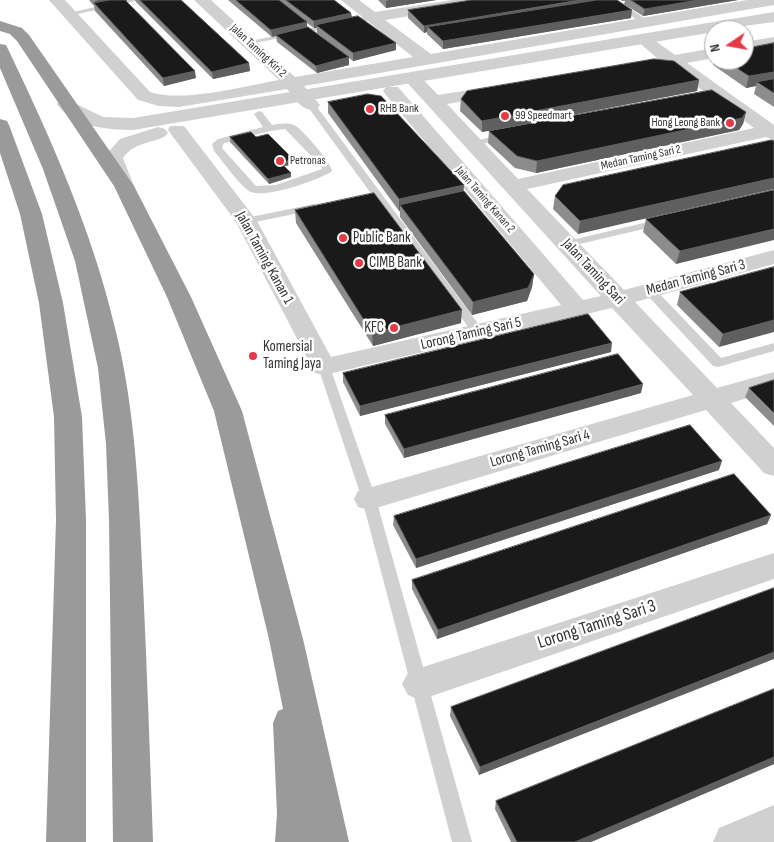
<!DOCTYPE html>
<html>
<head>
<meta charset="utf-8">
<style>
	body { margin:0 }
	#map { position:relative; width:774px; height:842px; overflow:hidden; background:#fff; font-family:"Sofia Sans Condensed",sans-serif }
	canvas { display:block }
	.north { position:absolute; left:704px; top:20px; width:50px; height:50px; box-sizing:border-box; background:#fff; border:1px solid #adadad; border-radius:50%; rotate:258deg; font-size:14px; font-weight:700; line-height:20px; text-align:center; color:#333 }
	.north::after { content:''; display:block; margin:auto; width:18px; height:22px; background:#e63946; clip-path:polygon(50% 0,100% 100%,50% 72%,0 100%) }
</style>
</head>
<body>
<div id="map">
<canvas width="774" height="842"></canvas>
<div class="north">N</div>
</div>
<script>
const context = document.querySelector('canvas').getContext('2d');
context.lineJoin = 'round';
function fillPath(path, color) { context.fillStyle = color; context.fill(path, 'evenodd'); }
function trace(path, color, width, dash) { context.strokeStyle = color; context.lineWidth = width; context.lineCap = dash ? 'butt' : 'round'; context.setLineDash(dash || []); context.stroke(path); }
function label(font, color, halo, rows, align = 'center') {
  context.font = font + ' "Sofia Sans Condensed",sans-serif'; context.lineWidth = 5; context.setLineDash([]); context.textBaseline = 'middle'; context.strokeStyle = halo; context.fillStyle = color; for (const [text, x, y, turn = 0] of rows) {
    context.save(); context.translate(x, y); context.rotate((+turn || 0) * Math.PI / 180); context.textAlign = isNaN(turn) ? turn : align; if (halo) context.strokeText(text, 0, 0); context.fillText(text, 0, 0); context.restore();
  }
}
fillPath(new Path2D(`
	M125 0H140L69 16 65 14Z
	M608 0H617L650 22 643 24Z
	M373 15H376V19L250 44 246 42Z
	M308 103H314L482 329 484 332 482 335H474L308 107Z
	M259 111 262 112 272 125C279 124 289 122 296 126 305 133 328 159 332 170L331 172C316 181 267 198 251 192 241 188 222 160 214 151L212 144 218 139 263 127 254 114ZM285 129 320 165 322 169 276 185 256 186 222 148 224 143 270 131Z
	M506 133 511 136 509 138 473 146 468 143Z
	M314 204 319 207 318 209 246 224 241 221 246 218Z
	M661 219 665 220V224L567 247 561 244 563 242Z
	M650 287 654 288 721 358 774 343V351L718 367 713 366 646 294 644 291Z
	M324 363 330 367 376 499 472 842H452L362 499 318 367Z`), '#d0d0d0');
fillPath(new Path2D(`
	M49 0H65L150 92C183 103 244 86 279 80L194 0H211L295 77 413 57 341 0H359L375 12 452 0H489L481 5 385 20 431 54 747 0H774V5L304 86 320 105 317 109C302 113 296 99 287 89L179 107 159 106 138 100Z
	M644 35 650 37 675 55 714 48V58L687 63 774 125V140L766 137 527 189 624 290 774 250V264L635 302 717 388 774 372V390L731 403 774 448V476L764 473 706 410 369 510 358 507 354 499 358 491 693 395 612 308 324 375 315 373 236 222 168 130 170 126H184L257 221 331 357 561 305 386 95 383 91 386 87H398L583 300 601 296 402 77 405 73H417L438 95 501 85 507 86 510 90 507 94 447 104 518 179 754 128 669 66 632 72 626 71 623 67 626 63 657 58 636 40Z
	M774 37V47L744 52V42Z
	M774 553V579L420 700 408 695 402 684 408 673 420 668Z
	M774 805V842H713L719 828Z`), '#d0d0d0');
fillPath(new Path2D(`
	M774 12V22L714 30V32L133 130C108 130 72 127 57 104L60 100 66 99 103 117 133 118Z
	M158 127 165 129 168 133C160 144 136 139 123 158L134 186 131 190 124 192 117 190 103 158 120 139Z`), '#d0d0d0');
fillPath(new Path2D(`
	M0 21 22 28 29 35 134 186 191 297 242 411 303 639 349 842H275L277 814 273 723 278 711 283 709 269 639 214 411 167 297 114 186 17 41 10 34 0 31Z
	M0 44 6 45 8 49C51 139 92 230 115 328 136 411 139 499 143 584 147 670 150 756 153 842H113L109 520 106 444 98 368 75 261 43 169 0 68Z
	M0 119 7 121 9 125 42 214 63 303 82 417 86 520V842H46L56 520 54 417 39 303 20 214 0 153Z`), '#9a9a9a');
fillPath(new Path2D(`
	M89 0H127V2L196 78 164 86 95 11 94 6Z
	M135 0H181L249 63 250 71 213 79 136 2Z
	M228 0H334L351 13 352 17 396 43V50L353 61 349 58V65L317 73 277 42 276 36 272 37ZM307 23 314 28H317V33L335 47 307 27Z
	M378 0H436L386 8Z
	M621 0H738L643 16 624 4 625 1H622Z
	M408 10 631 18 443 49 427 34V32L424 33 408 18Z
	M774 43V107L754 94 756 86 746 88 713 65 714 60H744Z
	M699 80 697 91 482 132 460 111 461 99Z
	M328 102 464 192 534 274 532 287 527 301 472 315 400 217V211H399L328 113Z
	M746 112 743 124 739 130 536 173 515 168 488 143 489 131Z
	M230 137H256L294 164 284 166 291 173V177L269 184 230 142Z
	M772 140 578 234 553 209 555 196Z
	M774 190 676 264 643 232 646 219Z
	M295 210 461 323 373 346 296 223Z
	M774 267 719 347 677 305 680 292Z
	M611 352 360 416 343 382V373Z
	M774 380V426L745 397 749 388Z
	M641 393 404 458 385 424V415Z
	M719 470 416 568 393 525 394 516Z
	M771 515 767 524 437 639 412 589V580Z
	M774 588 479 775 450 716 451 707Z
	M774 689V764L591 842H511L495 809 496 801Z`), '#8c8c8c');
fillPath(new Path2D(`
	M99 0H127V2L95 5V1Z
	M389 0H436L386 8V1Z
	M580 0H611L428 27 427 32 424 33V26Z
	M698 0H738L643 16 645 9Z
	M632 10 631 18 443 49V41Z
	M351 13 352 20 316 25 317 28H314V21Z
	M307 22V29L276 35V36L272 37 271 30Z
	M396 43V50L353 61V53Z
	M349 57V65L317 73 316 66Z
	M249 63 250 71 213 79 212 72Z
	M195 71 196 78 164 86 163 78Z
	M774 72V82H757L756 86 746 88 749 76Z
	M699 80 697 91 482 132V121Z
	M746 112 743 124 739 130 536 173 537 161Z
	M293 159 294 164 281 167V163Z
	M291 173V177L269 184 268 179Z
	M774 178V189L578 234 580 221Z
	M464 185 463 198 400 205V211H399V199Z
	M774 229V240L676 264 680 251Z
	M534 274 532 287 527 301 472 315 473 302Z
	M462 310 461 323 373 346 372 333Z
	M774 320V332L719 347 723 334Z
	M612 343 611 352 360 416V406Z
	M643 384 641 393 404 458V449Z
	M722 461 719 470 416 568V559Z
	M771 515 767 524 437 639 438 630Z
	M774 652V659L479 775 480 767Z
	M774 757V764L591 842H575Z`), '#5f5f5f');
const building = new Path2D(`
	M110 0H125L195 71 163 78 94 3Z
	M140 0H181L249 63 212 72Z
	M236 0H279L307 22 271 30Z
	M286 0H334L351 13 314 21Z
	M472 0H580L424 26 408 10Z
	M597 0H617L632 10 443 41 428 27Z
	M631 0H698L645 9Z
	M358 16 396 43 353 53 316 25Z
	M308 27 349 57 316 66 276 35Z
	M774 43V72L749 76 724 60H744V49Z
	M654 59 674 61 699 80 482 121 461 99 467 91Z
	M774 79V93L757 82Z
	M712 90 746 112 742 118 537 161 517 156 489 131Z
	M368 94 381 96 464 185 399 199 328 102Z
	M251 132 256 137 268 134 293 159 281 163 291 173 268 179 230 137Z
	M772 140 774 141V178L580 221 555 196 563 185Z
	M774 190V229L680 251 646 219Z
	M464 191 534 274 528 288 473 302 400 205Z
	M374 193 462 310 372 333 295 210Z
	M774 267V320L723 334 680 292Z
	M588 314 612 343 360 406 343 373Z
	M618 354 643 384 404 449 385 415Z
	M774 380V413L749 388Z
	M690 425 722 461 416 559 394 516Z
	M734 474 771 515 438 630 412 580Z
	M774 588V652L480 767 451 707Z
	M774 689V757L575 842H517L496 801Z`);
fillPath(building, '#1a1a1a');
trace(building, '#5f5f5f', 1);
for (const [x, y, r, color] of [
	[370,109,5,"#e63946"],
	[505,116,5,"#e63946"],
	[730,123,5,"#e63946"],
	[280,161,5,"#e63946"],
	[343,238,5,"#e63946"],
	[359,263,5,"#e63946"],
	[394,328,5,"#e63946"],
	[253,356,5,"#e63946"]
]) { const dot = new Path2D(); dot.arc(x, y, r, 0, 2 * Math.PI); context.fillStyle = color; context.fill(dot); trace(dot, '#fff', 2); }
label('12px', '#333', '#fff', [
	["Jalan Taming Kiri 2",258,51,43],
	["Medan Taming Sari 2",641,158,-12],
	["Jalan Taming Kanan 2",485,200,49]
]);
label('12px', '#333', '#fff', [
	["RHB Bank",380,109],
	["99 Speedmart",515,116],
	["Hong Leong Bank",720,123,"right"],
	["Petronas",290,161]
], 'left');
label('15px', '#333', '#fff', [
	["Public Bank",353,238],
	["CIMB Bank",369,263],
	["KFC",384,328,"right"],
	["Komersial",263,347],
	["Taming Jaya",263,364]
], 'left');
label('15px', '#333', '#fff', [
	["Jalan Taming Kanan 1",264,258,61],
	["Jalan Taming Sari",593,272,47],
	["Medan Taming Sari 3",696,278,-15],
	["Lorong Taming Sari 5",471,334,-13],
	["Lorong Taming Sari 4",540,449,-16]
]);
label('18px', '#333', '#fff', [
	["Lorong Taming Sari 3",597,625,-18]
]);
</script>
</body>
</html>
